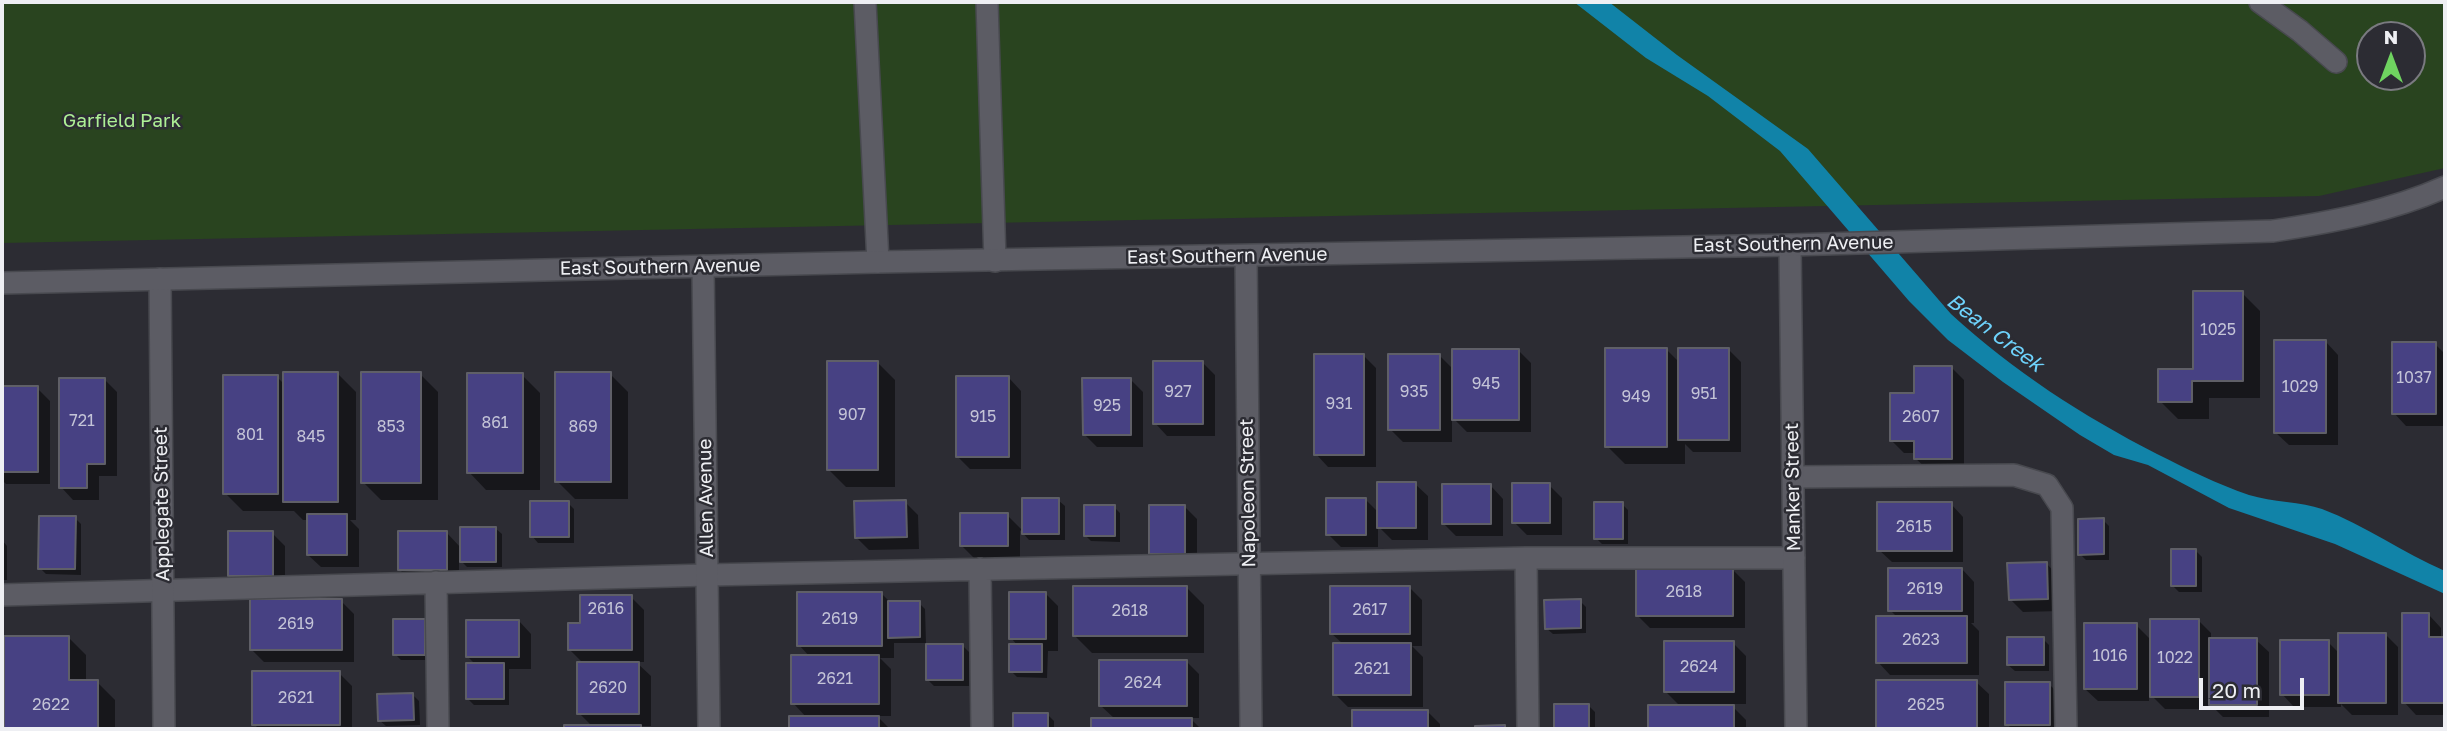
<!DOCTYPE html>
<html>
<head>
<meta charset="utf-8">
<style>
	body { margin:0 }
	#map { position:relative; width:2447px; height:731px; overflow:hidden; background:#2c2c33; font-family:"Golos Text",sans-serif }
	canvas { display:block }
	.frame { position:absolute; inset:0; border:4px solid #eeeff3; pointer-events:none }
	.north { position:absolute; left:2356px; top:21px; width:70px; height:70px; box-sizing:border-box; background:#2c2c33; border:2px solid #7a7a80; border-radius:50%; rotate:0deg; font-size:19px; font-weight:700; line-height:28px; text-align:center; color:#eeeff3 }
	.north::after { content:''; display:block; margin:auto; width:24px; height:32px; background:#6fd360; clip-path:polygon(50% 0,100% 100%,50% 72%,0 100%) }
	.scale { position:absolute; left:2199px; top:678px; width:105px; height:32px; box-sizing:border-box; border:4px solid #eeeff3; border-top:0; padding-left:9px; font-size:21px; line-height:24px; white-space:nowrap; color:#eeeff3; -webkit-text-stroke:5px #2c2c33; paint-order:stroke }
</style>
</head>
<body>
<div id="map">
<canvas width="2447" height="731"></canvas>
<div class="frame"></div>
<div class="north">N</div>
<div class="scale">20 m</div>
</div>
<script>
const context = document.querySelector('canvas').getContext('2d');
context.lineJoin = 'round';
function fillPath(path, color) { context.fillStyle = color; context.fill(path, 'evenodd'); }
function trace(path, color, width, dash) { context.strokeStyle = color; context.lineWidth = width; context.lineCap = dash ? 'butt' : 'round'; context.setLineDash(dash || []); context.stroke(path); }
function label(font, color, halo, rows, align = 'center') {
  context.font = font + ' "Golos Text",sans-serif'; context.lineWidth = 5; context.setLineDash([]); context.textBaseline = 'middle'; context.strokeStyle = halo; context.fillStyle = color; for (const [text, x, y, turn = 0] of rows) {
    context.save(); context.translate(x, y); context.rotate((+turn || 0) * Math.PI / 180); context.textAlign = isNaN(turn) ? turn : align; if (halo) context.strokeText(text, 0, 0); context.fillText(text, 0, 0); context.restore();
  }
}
fillPath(new Path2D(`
	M2 2H2445V168L2319 196 2 243ZM2370 35H2412V77H2370Z`), '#29441f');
fillPath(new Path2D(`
	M1574 2H1609L1677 55 1808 149 1951 314C2013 371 2083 416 2157 454 2187 469 2217 484 2249 495 2272 502 2302 502 2322 509 2365 525 2403 553 2445 571V594L2335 544 2229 508 2148 465 2114 455 2080 435 2003 382 1948 340 1909 301 1780 151 1708 96 1646 58Z`), '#1183a8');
fillPath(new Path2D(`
	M2242 293 2260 311V398H2209V419H2178L2160 401 2194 371Z
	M2326 342 2338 355V445H2289L2276 433Z
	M2435 344 2445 354V426H2406L2394 413Z
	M1667 350 1680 363 1729 350 1741 362V452H1693L1685 444V464H1625L1607 446Z
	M1519 351 1531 363V432H1467L1452 417V442H1403L1390 429 1439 355 1454 370Z
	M1363 355 1376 368V467H1328L1316 454Z
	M877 362 895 380V487H846L828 469Z
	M1202 362 1215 375V436H1167L1155 423Z
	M1952 368 1964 380V470H1928L1915 458V453H1904L1891 440 1915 395Z
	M338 374 356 392V520H350L359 529V567H321L308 555V520H303L294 511H243L225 493 277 377 285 385Z
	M420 374 438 392V500H381L363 482Z
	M610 374 628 392V499H575L557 481Z
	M522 375 540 393V490H486L469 472Z
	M1009 378 1021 391V469H970L958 457Z
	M104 379 117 392V476H99V500H73L61 487Z
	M1130 379 1143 392V447H1097L1084 434Z
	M2 388H37L50 401V484H6L2 480Z
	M1415 484 1428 496V540H1392L1378 526V547H1341L1328 534 1366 500 1379 513Z
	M1549 485 1562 498V535H1527L1514 522Z
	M1491 486 1503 499V536H1456L1443 523Z
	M1058 500 1065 506V540H1029L1020 530V558H974L961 545 1007 515 1023 531Z
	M905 502 918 515 919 549 869 550 856 537Z
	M568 503 574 509V543H538L532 536Z
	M1622 504 1628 510V544H1602L1596 538Z
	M1951 504 1963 517V562H1892L1879 550Z
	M1114 507 1120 513V542L1091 541 1085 535Z
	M1185 507 1197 519V566H1164L1151 553Z
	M75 518 81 524V575L46 574 40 568Z
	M2103 520 2109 526V560H2086L2080 554Z
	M495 528 502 534V567H467L459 559V582H412L399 569 447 533 461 548Z
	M272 533 285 546V588H242L230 575Z
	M2 540 7 546V580H2Z
	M2196 551 2202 557V592H2179L2173 586Z
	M2047 564 2059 577 2060 611 2023 612 2010 599Z
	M1732 569 1745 582V628H1650L1637 615Z
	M1962 569 1974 582V623H1971L1979 631V675H1890L1878 662 1898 618 1890 610Z
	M1186 587 1204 605V653H1092L1074 635Z
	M1409 587 1422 600V646H1412L1423 657V707H1348L1335 694 1343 644 1331 633Z
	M881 593 891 603H919L925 609 926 643H894V658H880L891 669V716H877L890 729H790V718H807L793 703 810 657 799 645Z
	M1045 593 1058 606V651H1048L1047 678 1017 677 1011 671 1018 646 1011 638Z
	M631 597 644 610V662H636L651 676V726H639L643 729H566V726H592L579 713 584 664 569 649 582 625Z
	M341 601 354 614V662H264L251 649Z
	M1580 601 1586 607V633L1553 634 1546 628Z
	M2429 615 2441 628V638H2445V715H2416L2404 702Z
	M424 620 430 626 431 660H401L395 654Z
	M2198 620 2211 633V640H2256L2269 652V717H2223L2211 705V709H2165L2149 693V701H2098L2085 689 2136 625 2152 641Z
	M519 621 531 634V669H509V705H474L468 699 476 665 468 657Z
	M2385 634 2398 647V715H2352L2341 704V707H2294L2282 694 2328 642 2339 653Z
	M68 637 86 655V682H97L115 700V729H7Z
	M2043 639 2049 645V671H2015L2008 665Z
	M1733 643 1746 656V704H1730L1746 720V729H1650V707H1681L1665 691Z
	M962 645 969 652V686H934L927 679Z
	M1186 661 1199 674V718H1190L1201 729H1093V719H1115L1101 706Z
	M339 673 352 686V729H259L254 724Z
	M1878 682H1976L1989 694V729H1878Z
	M2049 684 2062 697V729H2012L2007 724Z
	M413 695 419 701 420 725 386 726 379 720Z
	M1556 706H1589L1595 712V729H1556Z
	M1354 712H1428L1440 724V729H1354Z
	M1015 715H1048L1054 721V729H1015Z`), '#0007');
const building = new Path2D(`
	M2193 291H2243V381H2192V402H2158V369H2193Z
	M2274 340H2326V433H2274Z
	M2392 342H2436V414H2392Z
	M1605 348H1667V447H1605Z
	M1678 348H1729V440H1678Z
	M1452 349H1519V420H1452Z
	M1314 354H1364V455H1314Z
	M1388 354H1440V430H1388Z
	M827 361H878V470H827Z
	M1153 361H1203V424H1153Z
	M1914 366H1952V459H1914V441H1890V393H1914Z
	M283 372H338V502H283Z
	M361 372H421V483H361Z
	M555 372H611V482H555Z
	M467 373H523V473H467Z
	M223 375H278V494H223Z
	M956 376H1009V457H956Z
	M59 378H105V464H87V488H59Z
	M1082 378H1131V435H1083Z
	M2 386H38V472H2Z
	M1377 482H1416V528H1377Z
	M1512 483H1550V523H1512Z
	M1442 484H1491V524H1442Z
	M1022 498H1059V534H1022Z
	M1326 498H1366V535H1326Z
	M906 500 907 537 855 538 854 501Z
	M530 501H569V537H530Z
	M1594 502H1623V539H1594Z
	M1877 502H1952V551H1877Z
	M1084 505H1115V536H1084Z
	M1149 505H1185V554H1149Z
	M960 513H1008V546H960Z
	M307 514H347V555H307Z
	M39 516H76L75 569H38Z
	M2104 518V554L2078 555V519Z
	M460 527H496V562H460Z
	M228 531H273V576H228Z
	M398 531H447V570H398Z
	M2171 549H2196V586H2171Z
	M2047 562 2048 599 2009 600 2007 563Z
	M1636 568H1733V616H1636Z
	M1888 568H1962V611H1888Z
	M1073 586H1187V636H1073Z
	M1330 586H1410V634H1330Z
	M797 592H882V646H797Z
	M1009 592H1046V639H1009Z
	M580 595H632V650H568V623H580Z
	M250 599H342V650H250Z
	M1581 599V628L1545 629 1544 600Z
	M888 601H920V637L888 638Z
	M2402 613H2429V637H2445V703H2402Z
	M1876 616H1967V663H1876Z
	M393 619H425V655H393Z
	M2150 619H2199V697H2150Z
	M466 620H519V657H466Z
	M2084 623H2137V689H2084Z
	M2338 633H2386V703H2338Z
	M4 636H69V680H98V729H4Z
	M2007 637H2044V665H2007Z
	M2209 638H2257V705H2209Z
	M2280 640H2329V695H2280Z
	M1664 641H1734V692H1664Z
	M1333 643H1411V695H1333Z
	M926 644H963V680H926Z
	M1009 644H1042V672H1009Z
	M791 655H879V704H791Z
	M1099 660H1187V706H1099Z
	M577 662H639V714H577Z
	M466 663H504V699H466Z
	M252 671H340V725H252Z
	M1876 680H1977V729H1876Z
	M2005 682H2050V725H2005Z
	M413 693 414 720 378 721 377 694Z
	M1554 704H1589V729H1554Z
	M1648 705H1734V729H1648Z
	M1352 710H1428V729H1352Z
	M1013 713H1048V729H1013Z
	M789 716H879V729H789Z
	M1091 718H1192V729H1091Z
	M564 725H641V729H564Z
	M1505 725V729H1475V726Z`);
fillPath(building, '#474183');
trace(building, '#5f5f67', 2);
const lane = new Path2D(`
	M1793 477 2014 475 2047 485 2062 508 2066 729
	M980 569 982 729
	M436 582 438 729
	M2 595 707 575 1526 558
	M1528 729 1526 558H1794`);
const street = new Path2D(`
	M865 2 878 262
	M987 2 995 261
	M2260 2 2300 31 2336 62
	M1790 245 1796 729
	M1246 256 1251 729
	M703 266 709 729
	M160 279 164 729`);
const secondary = new Path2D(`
	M2 283 878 262 1790 245 2273 231C2332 222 2391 211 2445 187`);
trace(lane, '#48494f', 24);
trace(street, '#48494f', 24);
trace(secondary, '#48494f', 24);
trace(lane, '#5c5c64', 21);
trace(street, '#5c5c64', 21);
trace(secondary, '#5c5c64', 21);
label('16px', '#c4c4d7', null, [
	["1025",2218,330],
	["1037",2414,378],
	["945",1486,384],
	["1029",2300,387],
	["927",1178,392],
	["935",1414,392],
	["951",1704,394],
	["949",1636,397],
	["931",1339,404],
	["925",1107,406],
	["907",852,415],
	["915",983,417],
	["2607",1921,417],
	["721",82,421],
	["861",495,423],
	["853",391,427],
	["869",583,427],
	["801",250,435],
	["845",311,437],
	["2615",1914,527],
	["2619",1925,589],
	["2618",1684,592],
	["2616",606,609],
	["2617",1370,610],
	["2618",1130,611],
	["2619",840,619],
	["2619",296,624],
	["2623",1921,640],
	["1016",2110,656],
	["1022",2175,658],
	["2624",1699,667],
	["2621",1372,669],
	["2621",835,679],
	["2624",1143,683],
	["2620",608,688],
	["2621",296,698],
	["2622",51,705],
	["2625",1926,705]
]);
label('19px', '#adef95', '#2c2c33', [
	["Garfield Park",122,121]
]);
label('19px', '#eeeff3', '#2c2c33', [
	["East Southern Avenue",1793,244,-1],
	["East Southern Avenue",1227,256,-1],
	["East Southern Avenue",660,267,-1],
	["Manker Street",1793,487,-91],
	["Napoleon Street",1248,493,-91],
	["Allen Avenue",706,498,-91],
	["Applegate Street",162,504,-91]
]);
label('italic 21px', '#6ed2fb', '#2c2c33', [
	["Bean Creek",1995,333,37]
]);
</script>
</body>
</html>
